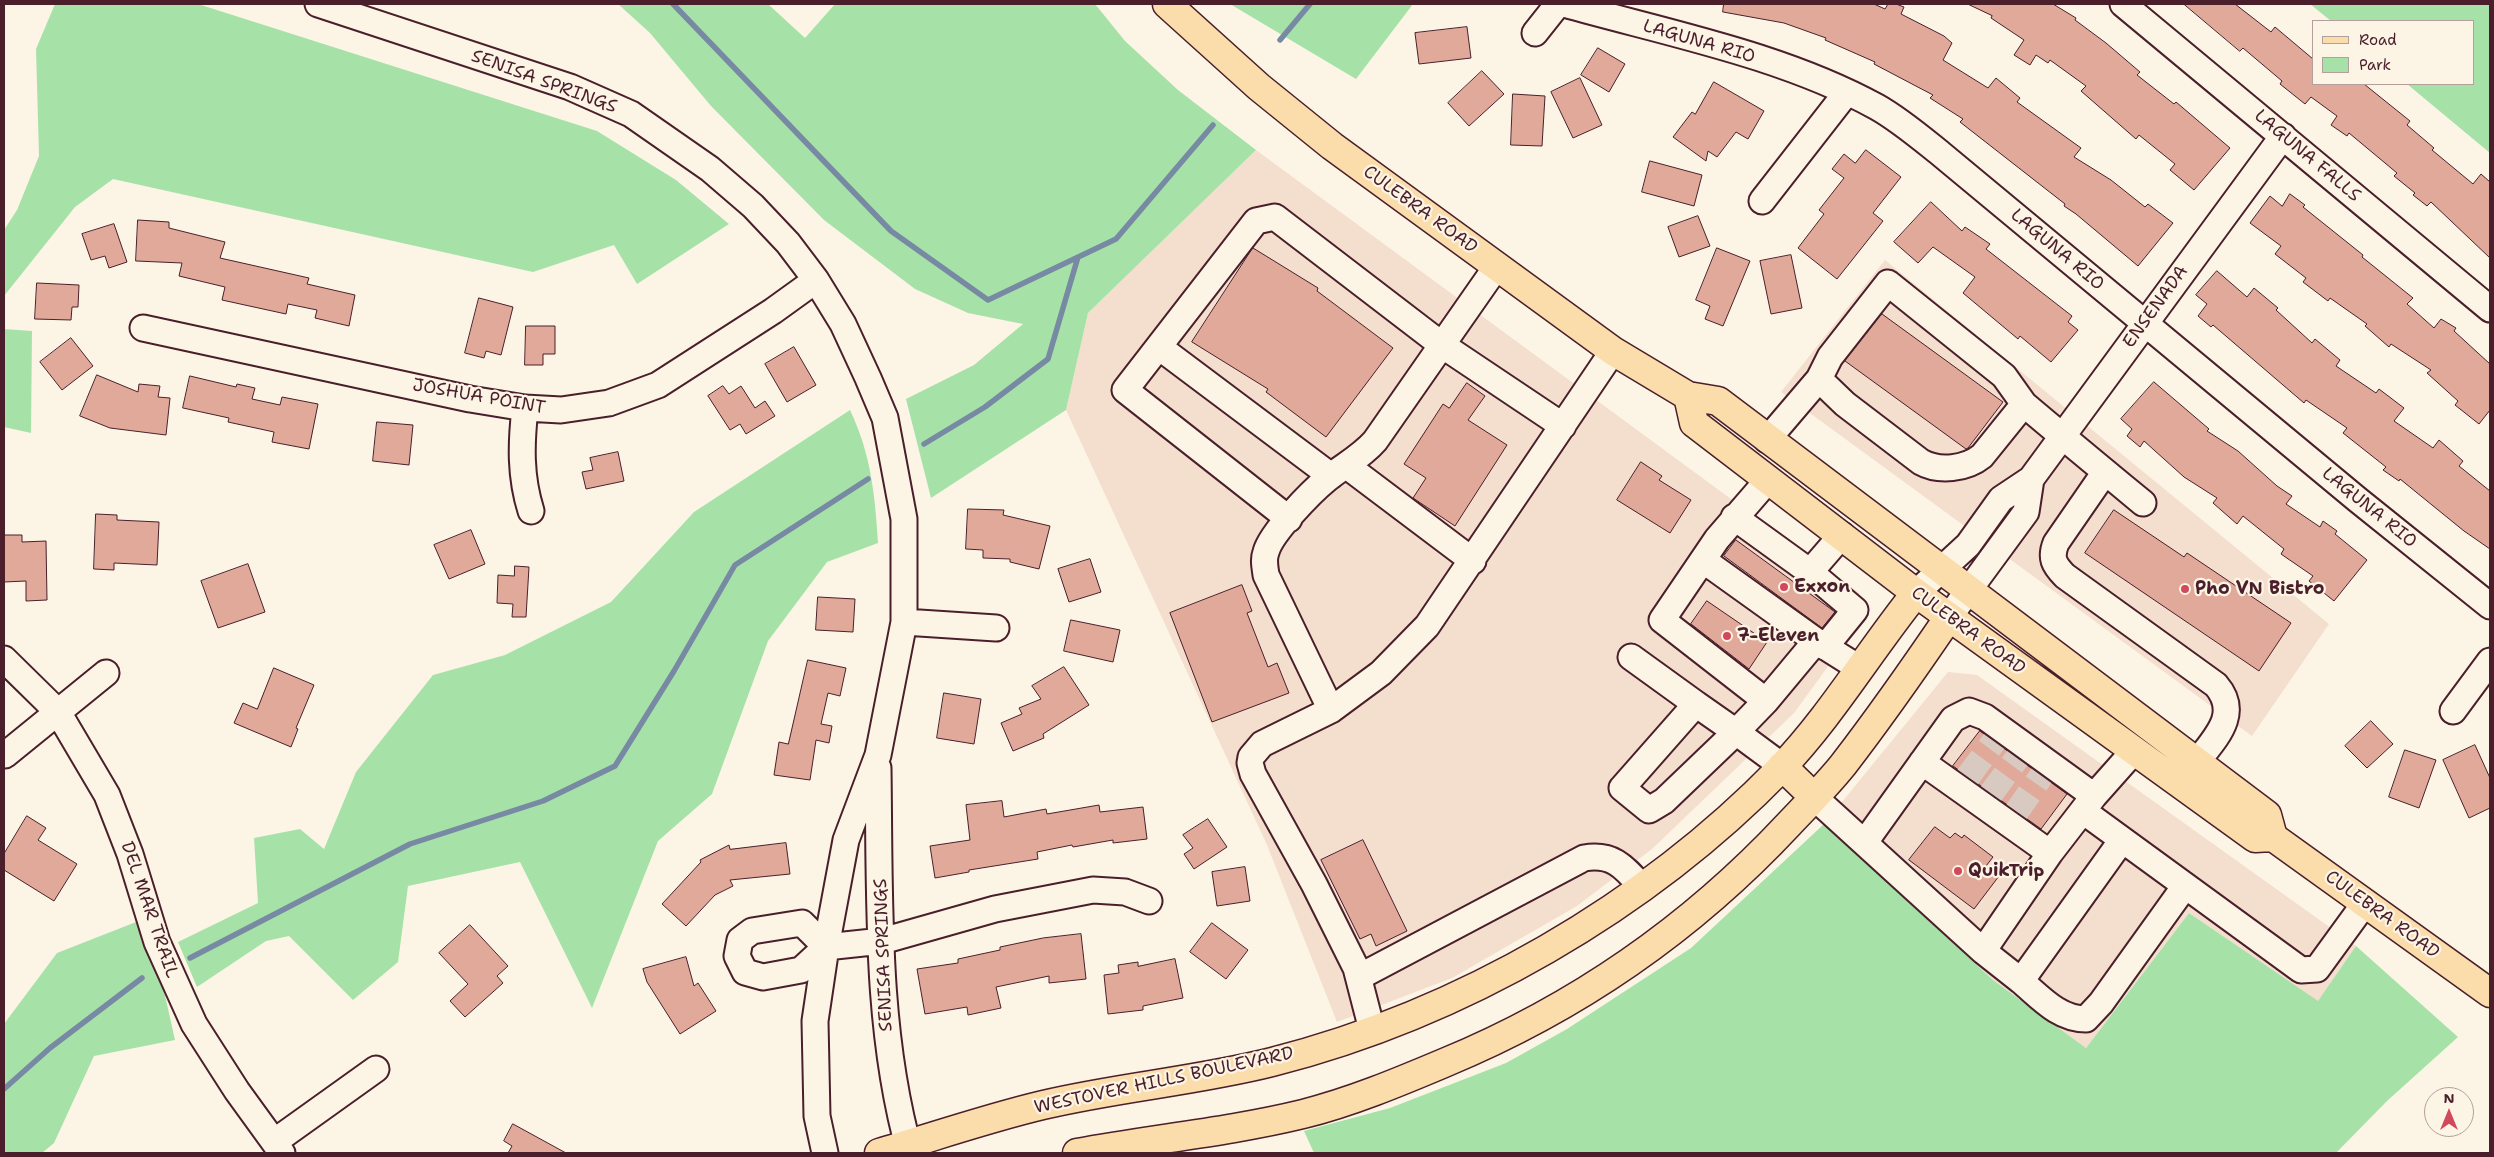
<!DOCTYPE html>
<html>
<head>
<meta charset="utf-8">
<style>
	body { margin:0 }
	#map { position:relative; width:2494px; height:1157px; overflow:hidden; background:#fcf5e5; font-family:"Shantell Sans",sans-serif }
	canvas { display:block }
	.frame { position:absolute; inset:0; border:5px solid #4a1f2b; pointer-events:none }
	.legend { position:absolute; left:2312px; top:20px; width:162px; height:65px; box-sizing:border-box; background:#fcf5e5; border:1px solid #b59f9b; margin:0; padding:6px 9px; list-style:none; font-size:15px; color:#4a1f2b }
	.legend li { display:flex; align-items:center; gap:10px; height:25px }
	.legend b { width:25px; border:1px solid #b59f9b }
	.north { position:absolute; left:2424px; top:1087px; width:50px; height:50px; box-sizing:border-box; background:#fcf5e5; border:1px solid #b59f9b; border-radius:50%; rotate:0deg; font-size:14px; font-weight:700; line-height:20px; text-align:center; color:#4a1f2b }
	.north::after { content:''; display:block; margin:auto; width:18px; height:22px; background:#d1495b; clip-path:polygon(50% 0,100% 100%,50% 72%,0 100%) }
</style>
</head>
<body>
<div id="map">
<canvas width="2494" height="1157"></canvas>
<div class="frame"></div>
<ul class="legend">
<li><b style="height:6px;background:#faddab"></b>Road</li>
<li><b style="height:14px;background:#a6e2a8"></b>Park</li>
</ul>
<div class="north">N</div>
</div>
<script>
const context = document.querySelector('canvas').getContext('2d');
context.lineJoin = 'round';
function fillPath(path, color) { context.fillStyle = color; context.fill(path, 'evenodd'); }
function trace(path, color, width, dash) { context.strokeStyle = color; context.lineWidth = width; context.lineCap = dash ? 'butt' : 'round'; context.setLineDash(dash || []); context.stroke(path); }
function label(font, color, halo, rows, align = 'center') {
  context.font = font + ' "Shantell Sans",sans-serif'; context.lineWidth = 4.5; context.setLineDash([]); context.textBaseline = 'middle'; context.strokeStyle = halo; context.fillStyle = color; for (const [text, x, y, turn = 0] of rows) {
    context.save(); context.translate(x, y); context.rotate((+turn || 0) * Math.PI / 180); context.textAlign = isNaN(turn) ? turn : align; if (halo) context.strokeText(text, 0, 0); context.fillText(text, 0, 0); context.restore();
  }
}
fillPath(new Path2D(`
	M1256 150 1859 593 1862 620 1794 713 1652 849 1577 906 1452 978 1337 1022 1267 845 1066 410 1088 313Z
	M1885 260 2329 624 2252 736 1781 392Z
	M1948 672 1977 675 2356 946 2318 1002 2189 913 2086 1048 1993 980 1824 824Z`), '#f4dece');
fillPath(new Path2D(`
	M55 4H198L597 131 676 180 729 224 637 284 614 245 533 272 113 179 75 207 4 296V230L17 210 39 156 36 49Z
	M618 4H768L805 38 835 4H1095L1125 41 1178 90 1256 150 1088 313 1066 410 931 498 906 399 974 365 1023 324 968 313 915 289 824 220 711 106 650 33Z
	M1230 4H1413L1356 79Z
	M2310 4H2490V153L2407 84H2473V21H2331Z
	M4 329 32 331 31 433 4 427Z
	M850 410C871 454 875 495 878 543L827 562 768 641 712 794 658 841 592 1008 520 862 408 886 398 962 353 1000 289 936 266 941 197 987 178 942 258 903 254 838 300 829 324 849 356 772 433 675 505 655 611 602 694 512Z
	M1824 824 1993 980 2086 1048 2189 913 2318 1001 2356 946 2458 1037 2387 1101 2336 1153H1314L1304 1131 1390 1108 1506 1063 1567 1029 1691 948Z
	M136 922 164 991 175 1040 94 1056 54 1143 42 1153H4V1024L57 953Z`), '#a6e2a8');
trace(new Path2D(`
	M673 4 891 231 988 300 1116 239 1213 125
	M1280 40 1310 4
	M924 444 985 407 1048 359 1078 257
	M190 958 410 844 543 801 615 766 674 671 735 565 868 479
	M4 1089 50 1048 142 978`), '#7889a4', 5.5);
const building = new Path2D(`
	M1724 4H1874L1885 9 1888 4H1896L1904 7 1901 14 1944 36 1952 43 1943 60 1988 88 1996 78 2020 98 2017 102 2081 148 2074 157 2111 180 2145 207 2148 204 2173 223 2138 266 2076 214 2064 206 2065 204 1960 122 1963 119 1930 98 1933 95 1874 64 1875 62 1825 40 1826 38 1784 23 1723 12Z
	M1968 4H2053L2076 18 2075 20 2106 43 2140 72 2137 75 2174 104 2176 102 2230 148 2194 190 2170 170 2175 164 2139 135 2136 139 2081 91 2086 86 2050 60 2048 63 2036 55 2030 65 2014 55 2024 40 1991 18 1992 16Z
	M2184 4H2235L2271 32 2275 27 2313 59V84H2364L2410 121 2407 125 2434 148 2432 150 2473 184 2481 174 2490 182V258L2431 202 2427 206 2413 195 2415 193 2394 176 2397 173 2349 133 2347 136 2331 125 2337 116 2311 97 2305 104 2280 84 2282 81 2243 48 2240 51Z
	M1467 27 1471 58 1419 64 1415 33Z
	M1598 48 1625 64 1609 92 1581 75Z
	M1482 71 1504 94 1469 126 1448 103Z
	M1580 78 1602 125 1573 138 1551 92Z
	M1714 82 1764 111 1748 139 1736 132 1717 157 1708 151 1706 161 1673 137 1692 112 1695 114Z
	M1513 94 1545 96 1542 146 1511 145Z
	M1866 150 1901 177 1873 213 1883 221 1837 279 1798 248 1824 214 1819 210 1844 178 1832 169 1844 154 1855 163Z
	M1650 161 1702 175 1694 206 1642 192Z
	M2290 194 2305 205 2303 207 2363 255 2362 257 2413 298 2407 304 2434 328 2441 319 2456 328 2454 331 2490 364V410L2479 424 2455 405 2458 401 2427 373 2431 370 2391 344 2389 347 2365 326 2367 324 2330 298 2328 301 2303 282 2306 278 2275 254 2281 246 2250 223 2270 196 2282 206Z
	M1931 202 1962 231 1965 227 1990 244 1986 249 2072 316 2068 322 2078 330 2051 362 2020 336 2018 339 1963 293 1975 277 1933 247 1918 263 1894 242Z
	M1698 216 1710 246 1679 257 1668 227Z
	M138 220 169 222V228L225 242 220 258 309 278 307 284 355 295 349 326 315 318 317 310 288 304 286 314 222 300 225 287 179 276 182 263 136 261Z
	M114 224 127 262 109 268 105 256 91 260 82 234Z
	M1253 248 1318 288 1317 291 1393 348 1326 437 1266 392 1268 389 1192 342Z
	M1717 248 1750 261 1723 326 1705 319 1710 306 1696 300Z
	M1791 255 1802 308 1771 314 1760 261Z
	M2217 271 2247 297 2254 288 2278 308 2276 310 2312 343 2315 339 2340 360 2336 366 2376 393 2379 389 2404 408 2394 421 2433 448 2439 440 2463 461 2459 466 2490 491V549L2464 531 2400 479 2399 481 2383 470 2386 467 2343 433 2347 428 2306 400 2304 403 2213 325 2211 327 2198 316 2207 304 2196 295Z
	M37 283 79 285 78 307H72L71 320 35 319Z
	M479 298 513 307 501 355 486 351 484 358 465 353Z
	M1882 314 2003 402 1968 448 1966 449 1845 361Z
	M526 326H555V354H543V365H525Z
	M71 338 93 366 62 390 40 362Z
	M794 347 816 385 787 402 765 364Z
	M97 375 138 392 139 384 160 386 158 397 170 398 166 435 110 428 80 416Z
	M190 376 236 387 237 384 255 388 252 399 280 405 282 397 318 404 309 449 272 442 274 432 228 422 229 418 183 408Z
	M2154 382 2209 429 2207 431 2238 451 2277 486 2292 496 2286 504 2320 527 2323 521 2337 531 2335 534 2367 560 2334 601 2309 581 2313 576 2281 554 2284 549 2243 516 2237 524 2213 503 2217 498 2184 477 2144 441 2140 447 2127 436 2132 429 2121 419Z
	M1467 383 1485 396 1468 420 1507 445 1455 526 1413 498 1426 478 1404 464 1443 404 1449 408Z
	M723 386 729 394 741 386 755 408 765 401 775 416 746 434 740 424 730 430 708 396Z
	M377 422 413 425 409 465 373 461Z
	M618 452 624 481 586 489 582 472 593 470 590 458Z
	M1641 462 1662 476 1659 480 1691 500 1670 533 1617 500Z
	M968 509 1004 510 1003 515 1050 526 1039 569 1010 562V559L983 558V550L966 549Z
	M2114 510 2184 557 2187 553 2291 623 2259 671 2085 553Z
	M96 514 117 515V520L159 522 157 565 114 563V570L94 569Z
	M471 530 485 564 449 579 434 545Z
	M4 535H22V542L46 541 47 600 26 601V581L4 582Z
	M1736 540 1835 612 1822 628 1724 556Z
	M1090 559 1101 592 1069 602 1058 569Z
	M248 564 265 612 218 628 201 581Z
	M515 566 529 567 526 617H512L513 604 497 603 498 575 514 576Z
	M1242 585 1252 611 1247 613 1268 667 1277 663 1289 693 1212 722 1170 613Z
	M818 597 855 599 853 632 816 630Z
	M1707 601 1767 642 1749 669 1691 624Z
	M1071 620 1120 630 1113 662 1064 651Z
	M808 660 846 668 840 696 828 693 821 724 832 726 829 743 816 740 810 780 774 775 779 742 788 744Z
	M1064 667 1089 705 1043 734 1044 738 1013 751 1001 723 1022 714 1019 708 1041 699 1032 686Z
	M274 668 314 685 296 728 298 729 291 747 234 723 243 703 257 709Z
	M944 693 981 699 974 744 937 738Z
	M2371 721 2393 744 2367 768 2345 746Z
	M1980 731 2067 794 2041 829 1953 766Z
	M2475 745 2490 778V808L2469 818 2443 760Z
	M2405 750 2436 760 2419 808 2389 797Z
	M1002 801 1004 817 1046 809 1047 814 1099 805 1100 812 1143 807 1147 839 1113 843V840L1073 847 1072 845 1037 852 1038 859 969 870V872L935 878 930 846 970 840 966 805Z
	M27 816 46 828 38 840 77 864 54 901 4 870V854Z
	M1208 819 1227 847 1194 869 1184 854 1193 848 1183 835Z
	M1935 827 1950 838 1955 833 1962 838 1964 835 1993 857 1986 866 1999 876 1974 909 1909 860Z
	M1363 840 1407 931 1376 946 1371 934 1360 939 1321 860Z
	M786 843 790 874 730 880 733 886 715 895 686 926 662 904 701 862 700 860 729 845 730 849Z
	M1245 867 1250 901 1217 906 1212 872Z
	M1212 923 1248 950 1226 979 1190 952Z
	M470 925 508 966 497 976 503 983 465 1017 450 1001 468 984 439 953Z
	M1081 934 1086 979 1049 983V976L996 987 1001 1008 968 1015 967 1007 925 1014 917 969 958 963V959L1000 950V947L1043 938Z
	M686 957 694 986 698 983 716 1011 680 1034 647 982 643 969Z
	M1175 959 1183 998 1143 1006V1010L1108 1014 1104 975 1119 973 1118 965 1138 962V966Z
	M513 1124 566 1153H508L512 1146 504 1141Z`);
fillPath(building, '#e0a999');
trace(building, '#4a1f2b', 1);
trace(new Path2D(`
	M1967 778 1995 740
	M1990 795 2018 757
	M2015 814 2042 775`), '#d8cac0', 25, [25, 12]);
const minor = new Path2D(`
	M318 4 570 87 631 114 710 169 753 206 788 243 816 280 843 324 868 378 885 418 904 519V622L878 755 846 840 826 947 815 1021 817 1116 825 1153
	M1564 4C1667 33 1782 55 1877 107 1900 120 1921 138 1941 154L2358 500 2490 606
	M2123 4 2490 309
	M1535 33 1558 4
	M1762 201 1847 92
	M143 328 470 399 525 408 561 410 609 403 658 385 773 311 816 280
	M1159 347 1331 476
	M1819 379 1830 357 1888 283 2004 376 2024 404
	M525 408C521 444 520 476 531 511
	M1767 440 1819 379 1845 404 1921 462C1939 472 1966 469 1982 456L2024 404C2063 437 2103 470 2143 503
	M1347 466 1473 561
	M2105 472 2056 543C2050 558 2054 565 2065 576L2216 685C2241 714 2215 738 2197 762
	M1734 517 1810 572 1855 610 1825 647
	M1289 519 1125 390 1256 221 1275 217 1442 345 1563 426
	M1703 560 1816 641
	M1810 572 1842 535
	M1916 593 1968 545 2001 499 2031 479 2283 136
	M1949 617 2026 512 2031 479
	M904 622 996 628
	M1631 657 1696 704
	M4 659 58 712 107 795 130 854 157 942 194 1024 237 1091 282 1153
	M1766 701 1662 620 1717 539 1768 480
	M1331 710 1266 575C1265 567 1263 560 1266 552 1271 533 1311 492 1327 479 1343 466 1361 457 1375 441L1497 266
	M2453 711 2490 661
	M5 755 106 673
	M1922 762 2050 853
	M1782 766 1736 732 1664 801 1649 810 1622 788 1696 704 1736 732 1766 701 1816 641 1859 668
	M878 768C880 896 875 1029 910 1153
	M2094 796 2134 751
	M1814 797 1983 951 2050 853 2094 796 1985 717 1969 711 1953 719 1865 842
	M2083 811 2301 970 2317 969 2365 903
	M802 923 826 947 801 970 763 977 745 972 737 956 740 940 752 931Z
	M826 947 882 941 995 909 1093 890 1125 892 1149 901
	M1983 951 2021 981 2122 840
	M1359 977 1584 858C1613 853 1624 867 1642 887
	M2021 981C2041 998 2059 1019 2086 1019L2101 1003 2185 886
	M1372 1030 1356 968 1314 884 1253 774 1250 763 1251 757 1262 744 1331 710 1381 673 1427 626 1613 351
	M274 1142 376 1069`);
const major = new Path2D(`
	M1167 4 1259 87 1332 146 1613 351 1688 396 1718 401 2267 815 2273 837
	M1688 396 1694 423 1916 593 2255 838 2273 837 2490 993
	M1782 766 1814 797
	M879 1153C933 1137 988 1118 1043 1105 1119 1087 1197 1081 1272 1062 1461 1014 1646 907 1781 768 1831 716 1870 650 1916 593
	M1077 1153C1152 1139 1229 1132 1303 1114 1351 1102 1399 1082 1444 1063 1577 1008 1691 929 1789 824 1807 805 1826 786 1843 765 1880 717 1915 667 1949 617`);
trace(minor, '#4a1f2b', 29);
trace(major, '#4a1f2b', 31);
trace(minor, '#fcf5e5', 25);
trace(major, '#faddab', 28);
for (const [x, y, r, color] of [
	[1784,587,5,"#d1495b"],
	[2185,589,5,"#d1495b"],
	[1727,636,5,"#d1495b"],
	[1958,871,5,"#d1495b"]
]) { const dot = new Path2D(); dot.arc(x, y, r, 0, 2 * Math.PI); context.fillStyle = color; context.fill(dot); trace(dot, '#fcf5e5', 2); }
label('18px', '#4a1f2b', '#fcf5e5', [
	["LAGUNA RIO",1699,42,16],
	["SENISA SPRINGS",544,82,20],
	["LAGUNA FALLS",2307,156,40],
	["CULEBRA ROAD",1420,210,36],
	["LAGUNA RIO",2057,250,40],
	["ENSENADA",2156,307,-54],
	["JOSHUA POINT",479,397,10],
	["LAGUNA RIO",2369,508,39],
	["CULEBRA ROAD",1968,631,36],
	["DEL MAR TRAIL",149,910,71],
	["CULEBRA ROAD",2382,915,36],
	["SENISA SPRINGS",884,955,-92],
	["WESTOVER HILLS BOULEVARD",1164,1081,-12]
]);
label('bold 18px', '#4a1f2b', '#fcf5e5', [
	["Exxon",1794,587],
	["Pho VN Bistro",2195,589],
	["7-Eleven",1737,636],
	["QuikTrip",1968,871]
], 'left');
</script>
</body>
</html>
